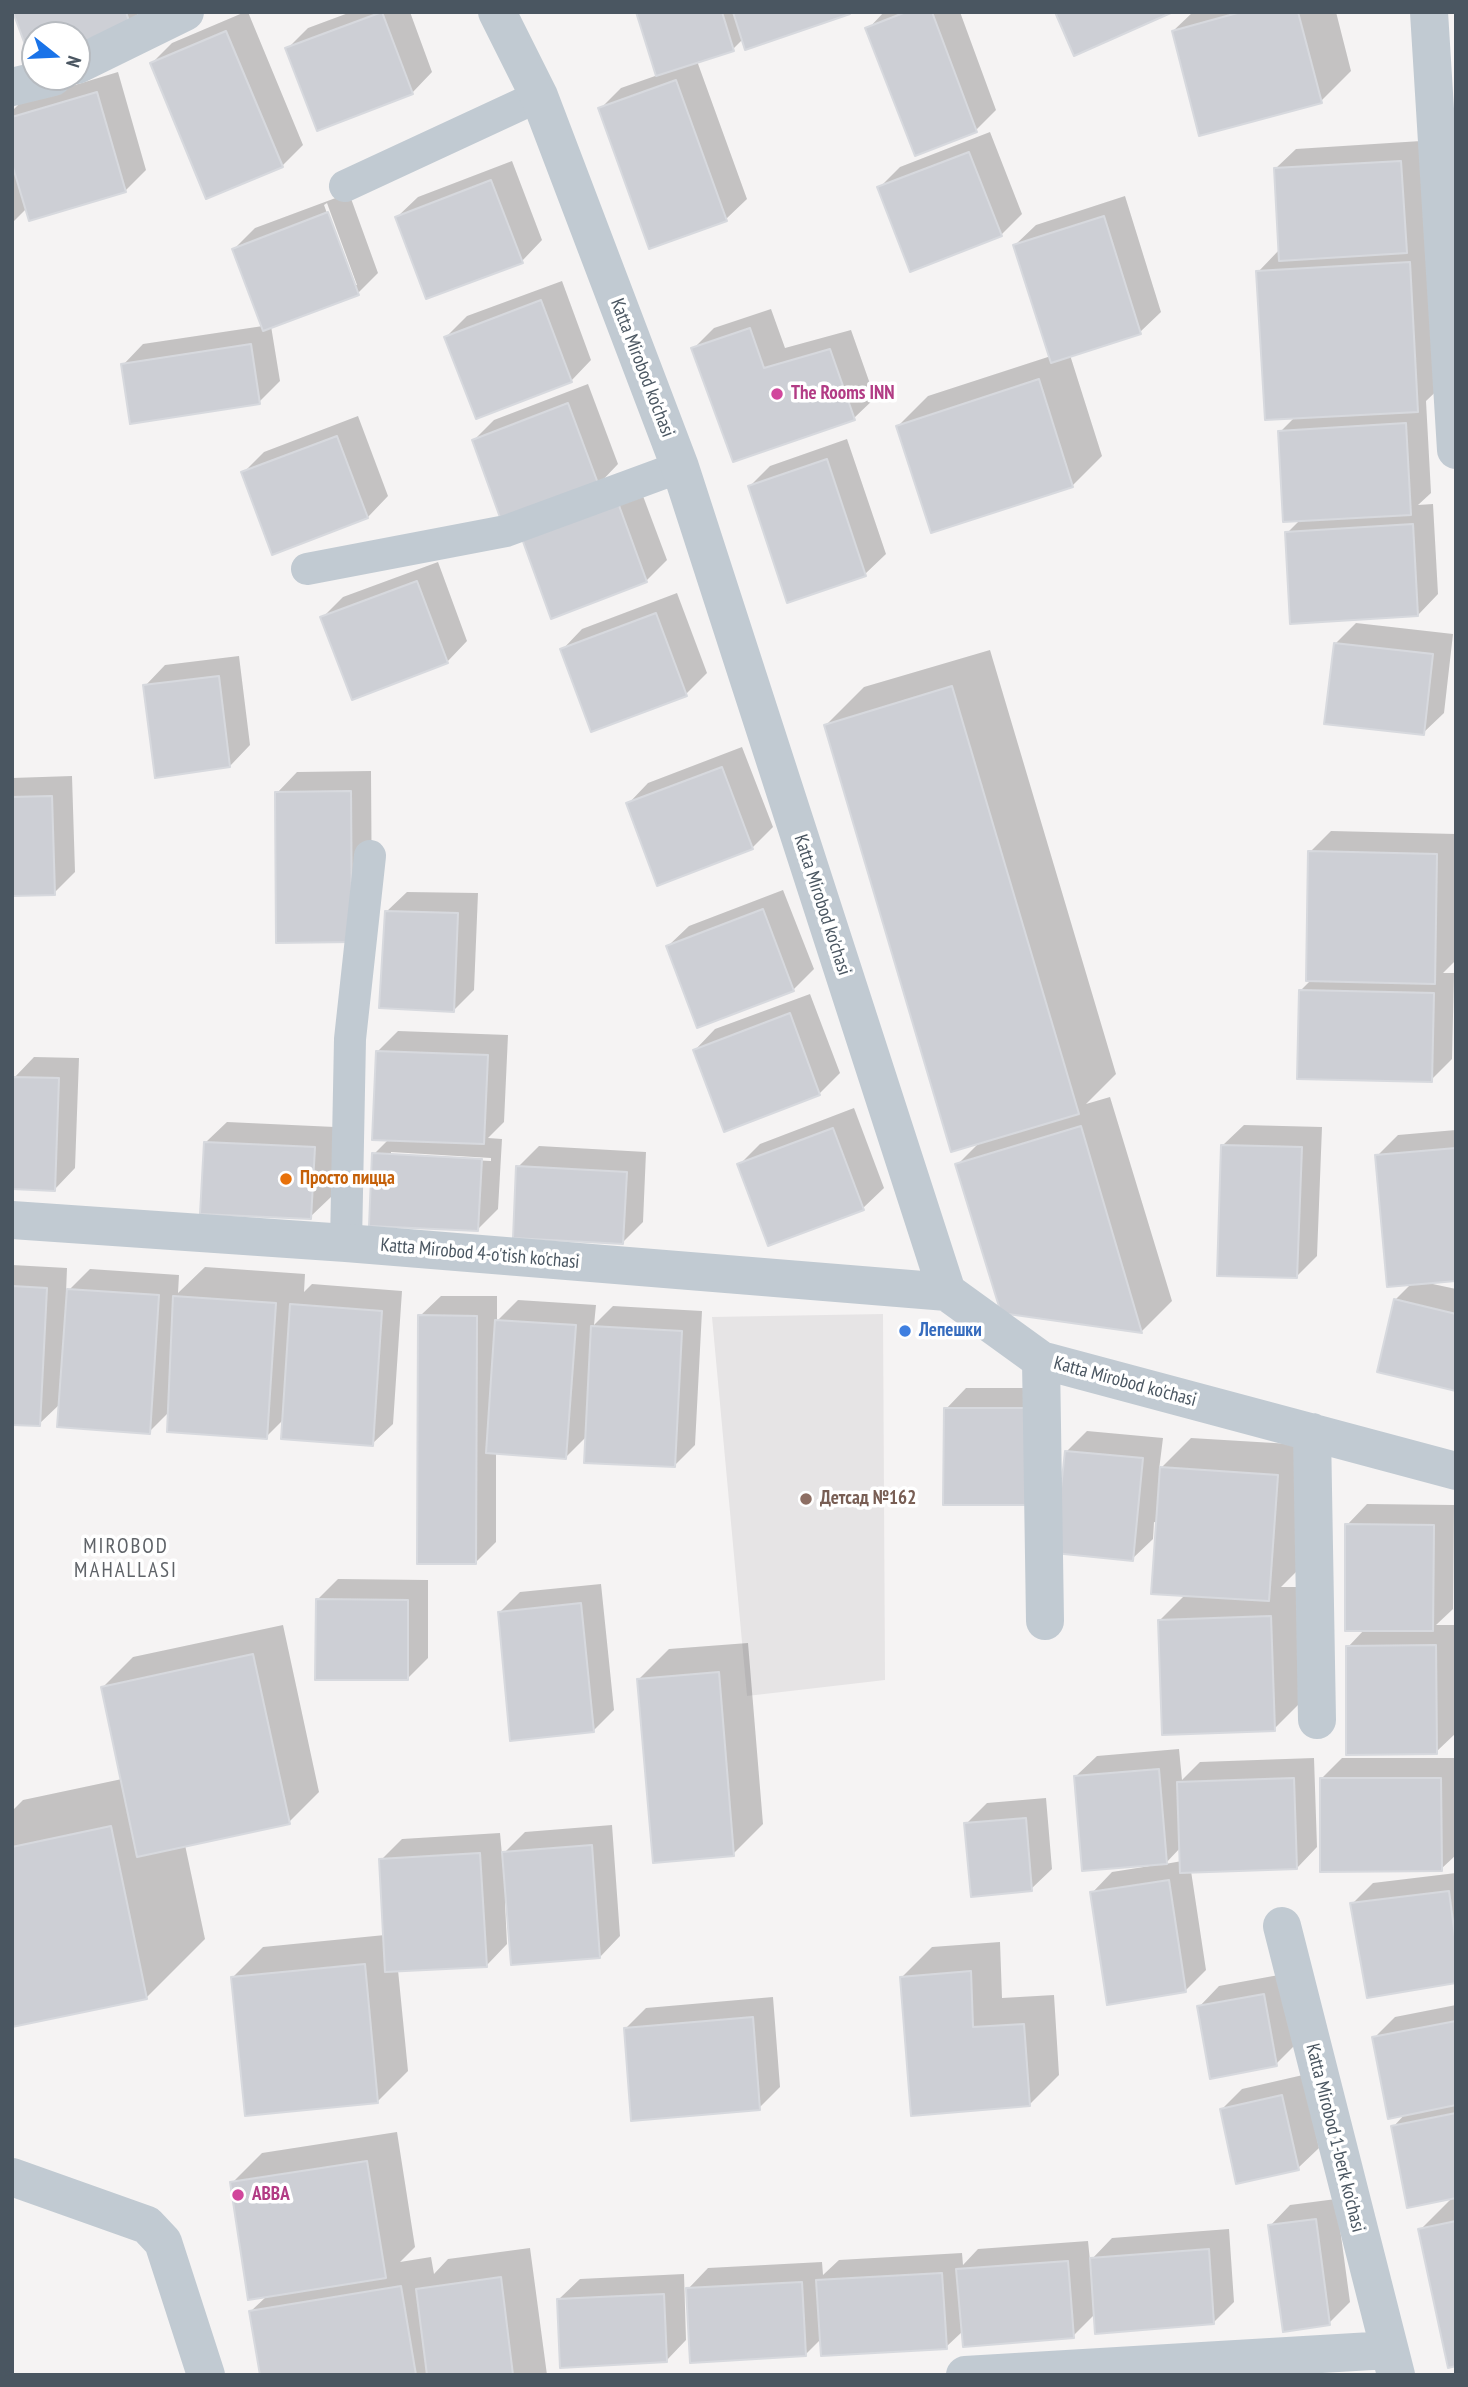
<!DOCTYPE html>
<html>
<head>
<meta charset="utf-8">
<style>
	body { margin:0 }
	#map { position:relative; width:1468px; height:2387px; overflow:hidden; background:#f5f3f3; font-family:"PT Sans Narrow",sans-serif }
	canvas { display:block }
	.frame { position:absolute; inset:0; border:14px solid #4a5661; pointer-events:none }
	.north { position:absolute; left:21px; top:21px; width:70px; height:70px; box-sizing:border-box; background:#fff; border:2px solid #b7bbc0; border-radius:50%; rotate:108deg; font-size:19px; font-weight:700; line-height:28px; text-align:center; color:#4a5661 }
	.north::after { content:''; display:block; margin:auto; width:24px; height:32px; background:#1a73e8; clip-path:polygon(50% 0,100% 100%,50% 72%,0 100%) }
</style>
</head>
<body>
<div id="map">
<canvas width="1468" height="2387"></canvas>
<div class="frame"></div>
<div class="north">N</div>
</div>
<script>
const context = document.querySelector('canvas').getContext('2d');
context.lineJoin = 'round';
function fillPath(path, color) { context.fillStyle = color; context.fill(path, 'evenodd'); }
function trace(path, color, width, dash) { context.strokeStyle = color; context.lineWidth = width; context.lineCap = dash ? 'butt' : 'round'; context.setLineDash(dash || []); context.stroke(path); }
function label(font, color, halo, rows, align = 'center') {
  context.font = font + ' "PT Sans Narrow",sans-serif'; context.lineWidth = 7; context.setLineDash([]); context.textBaseline = 'middle'; context.strokeStyle = halo; context.fillStyle = color; for (const [text, x, y, turn = 0] of rows) {
    context.save(); context.translate(x, y); context.rotate((+turn || 0) * Math.PI / 180); context.textAlign = isNaN(turn) ? turn : align; if (halo) context.strokeText(text, 0, 0); context.fillText(text, 0, 0); context.restore();
  }
}
fillPath(new Path2D(`
	M883 1314 885 1680 747 1696 712 1317Z`), '#e6e4e5');
fillPath(new Path2D(`
	M15 12H140L129 23 77 42V35H35V58Z
	M245 12H248L303 145 282 166 152 63 172 43Z
	M351 12H410L432 72 412 93 287 49 308 28Z
	M638 12H850L743 39 733 49 697 61 747 199 726 219 600 109 621 88 658 75Z
	M884 12H960L996 110 976 130 868 29Z
	M1193 12H1336L1351 71 1321 101 1173 31Z
	M118 72 146 170 125 191 27 208 12 223V111L22 101Z
	M990 132 1022 214 1001 235 879 188 900 167Z
	M1421 141 1448 380 1426 401 1431 493 1418 505 1433 504 1438 594 1418 615 1287 533 1300 520 1280 432 1295 417 1258 272 1280 249 1275 169 1296 149Z
	M512 161 542 240 522 261 397 217 418 197Z
	M349 193 378 273 358 293 271 326 280 381 259 402 123 365 143 344 263 326 234 249 255 228ZM327 203 357 285H353L324 205Z
	M1125 196 1161 312 1140 332 1070 355 1102 456 1072 486 898 426 928 396 1051 356 1015 245 1036 225Z
	M562 281 591 360 571 381 446 337 467 316Z
	M771 309 785 348 851 330 875 398 854 418 693 349 714 328Z
	M588 384 618 464 598 485 474 440 494 420Z
	M358 416 388 496 368 517 273 552 243 473 264 452Z
	M847 439 886 554 865 574 750 486 770 466Z
	M637 480 667 560 646 581 523 537Z
	M438 562 467 641 447 662 322 618 343 597Z
	M677 593 707 673 686 694 562 650 582 629Z
	M1356 623 1453 634 1444 713 1423 733 1335 644Z
	M990 650 1116 1074 1086 1104 1110 1097 1172 1301 1142 1331 1002 1311 957 1165 980 1142 826 725 864 687Z
	M239 656 250 745 230 766 145 686 165 665Z
	M742 747 773 827 752 848 628 804 648 783Z
	M371 771 372 920 277 793 297 772Z
	M72 776 75 872 54 893 12 895V778Z
	M1331 831 1456 834 1455 961 1443 973H1454L1452 1059 1431 1080 1301 990 1312 979 1310 852Z
	M783 890 814 969 793 990 668 946 689 926Z
	M407 892 478 893 474 990 453 1011 386 912Z
	M810 994 840 1073 819 1094 695 1050 715 1029Z
	M398 1031 508 1035 504 1122 488 1138 502 1139 498 1209 478 1229 374 1154 389 1139 378 1051ZM391 1152 491 1158V1161L391 1156Z
	M34 1057 79 1058 75 1168 55 1189 14 1078Z
	M854 1108 884 1188 863 1208 739 1165 760 1144Z
	M227 1122 335 1127 331 1197 310 1217 206 1142Z
	M1244 1125 1322 1127 1317 1256 1296 1277 1223 1145Z
	M1456 1130V1279L1428 1283 1456 1289V1389L1395 1300 1412 1283 1377 1156 1398 1135Z
	M539 1146 646 1152 643 1222 622 1243 518 1167Z
	M12 1265 67 1268 66 1293 90 1269 179 1275 178 1293 205 1267 305 1274 304 1292 312 1284 402 1291 393 1424 372 1444 284 1419 266 1437 170 1411 149 1432 61 1403 39 1424 12 1423Z
	M441 1296H497V1321L518 1300 596 1305 594 1325 613 1306 702 1311 695 1445 674 1466 587 1436 566 1457 496 1452V1542L475 1563 420 1316Z
	M966 1388H1049V1482L946 1409Z
	M1087 1431 1163 1438 1159 1470 1191 1438 1307 1445 1299 1569 1281 1587H1301L1304 1699 1274 1729 1159 1621 1186 1594 1158 1523 1154 1522 1153 1539 1132 1559 1066 1452Z
	M1367 1504 1454 1505 1453 1609 1436 1625H1455L1456 1621V1733L1436 1752 1348 1647 1364 1630 1347 1525Z
	M12 1572 14 1622 12 1624Z
	M338 1579 428 1580V1658L408 1678 317 1600Z
	M601 1584 614 1710 594 1730 499 1613 520 1592Z
	M283 1625 319 1792 289 1822 185 1845 205 1939 147 1997 12 2026V1811L23 1800 122 1779 103 1687 133 1657Z
	M748 1643 763 1824 733 1854 639 1679 669 1649Z
	M1179 1749 1182 1780 1200 1762 1314 1758 1317 1847 1297 1868 1191 1871 1206 1970 1186 1990 1092 1893 1112 1872 1150 1866 1149 1863 1076 1776 1097 1756ZM1181 1847 1182 1861 1165 1864Z
	M1342 1758H1456V1855L1441 1869 1321 1779Z
	M1046 1798 1052 1869 1031 1889 966 1824 987 1803Z
	M612 1825 620 1936 600 1957 508 1903H505L507 1944 487 1965 398 1970 408 2071 378 2101 233 1977 263 1947 385 1935 381 1860 402 1839 500 1833 502 1855 525 1832Z
	M1456 1873V1982L1352 1904 1373 1883Z
	M1000 1942 1002 1998 1054 1995 1059 2075 1029 2105 902 1977 932 1947Z
	M1284 1974 1296 2044 1276 2064 1199 2007 1219 1986Z
	M773 1997 780 2087 759 2108 625 2029 646 2008Z
	M1456 2005V2364L1420 2230 1453 2197 1393 2127 1406 2113 1374 2038 1395 2017Z
	M1303 2075 1319 2148 1298 2168 1222 2109 1242 2089Z
	M397 2132 415 2247 400 2262 431 2257 434 2274 448 2259 530 2248 547 2375H261L251 2311 267 2296 232 2183 262 2153Z
	M1336 2199 1350 2302 1329 2323 1270 2226 1290 2205Z
	M1229 2229 1234 2302 1213 2323 1095 2314 1073 2336 963 2331 946 2347 822 2338 805 2355 688 2289 708 2268 822 2262 823 2275 839 2260 962 2253 963 2265 978 2249 1088 2241 1090 2261 1112 2238Z
	M684 2274 686 2340 666 2361 559 2299 580 2279Z`), '#0003');
const building = new Path2D(`
	M13 12H126L130 24 77 44V35H35V60L31 61Z
	M382 12 413 94 317 131 285 48Z
	M636 12H722L734 51 656 76Z
	M733 12H850V14L745 50Z
	M906 12H932L977 132 915 156 865 28Z
	M1055 12H1173L1074 56Z
	M1241 12H1298L1322 103 1199 136 1172 31Z
	M226 31 283 167 206 199 150 63Z
	M676 80 727 221 649 249 598 108Z
	M97 92 126 192 29 221 12 164V117Z
	M969 152 1002 236 910 272 877 187Z
	M1401 161 1407 253 1279 261 1274 168Z
	M491 180 523 263 426 299 395 217Z
	M328 212 359 295 263 331 232 249Z
	M1104 216 1141 334 1051 363 1013 245Z
	M1410 262 1418 412 1265 420 1256 271Z
	M541 300 572 382 476 419 444 337Z
	M750 328 764 368 830 349 855 420 733 462 691 348Z
	M251 344 260 404 130 424 121 364Z
	M1039 379 1073 487 931 533 896 426Z
	M568 403 599 486 502 523 472 440Z
	M1406 423 1411 515 1283 522 1278 431Z
	M337 436 368 518 272 555 241 472Z
	M827 459 866 576 787 603 748 486Z
	M617 500 647 582 551 619 521 536Z
	M1413 524 1418 616 1290 624 1285 532Z
	M417 581 448 663 352 700 320 617Z
	M656 613 687 696 591 732 560 649Z
	M1334 643 1433 654 1424 735 1324 724Z
	M219 676 230 767 155 778 143 685Z
	M952 686 1079 1114 951 1152 824 725Z
	M722 767 753 849 657 886 626 803Z
	M351 791 352 942 276 943 275 792Z
	M52 796 55 895 12 896V797Z
	M1308 851 1437 854 1435 984 1306 981Z
	M763 909 794 991 697 1028 666 946Z
	M385 911 458 913 454 1012 379 1008Z
	M1299 990 1434 993 1432 1082 1297 1079Z
	M790 1013 820 1095 724 1132 693 1050Z
	M376 1051 488 1055 484 1144 372 1140Z
	M12 1077 59 1078 55 1191 12 1189Z
	M1081 1126 1142 1333 1001 1313 955 1164Z
	M833 1128 864 1210 768 1246 737 1164Z
	M204 1142 315 1147 311 1219 200 1214Z
	M1221 1145 1302 1147 1297 1278 1217 1276Z
	M1456 1148V1281L1387 1287 1375 1155Z
	M372 1153 482 1159 478 1231 369 1226Z
	M516 1166 627 1172 623 1244 513 1238Z
	M12 1286 47 1288 40 1426 12 1425Z
	M67 1289 159 1295 150 1434 57 1427Z
	M173 1296 276 1303 267 1439 167 1432Z
	M1394 1299 1456 1314V1391L1377 1372Z
	M290 1304 382 1311 373 1446 281 1439Z
	M418 1315 477 1316 476 1564H417Z
	M495 1320 576 1325 566 1459 486 1453Z
	M591 1326 682 1331 675 1467 584 1463Z
	M944 1408H1029V1505H943Z
	M1065 1451 1143 1458 1133 1561 1054 1553Z
	M1160 1467 1278 1475 1269 1601 1151 1594Z
	M1345 1524 1434 1525 1433 1631H1345Z
	M316 1599 408 1600V1680H315Z
	M581 1603 594 1732 510 1741 498 1612Z
	M1271 1616 1275 1731 1162 1735 1158 1620Z
	M1436 1645 1437 1754 1346 1755V1646Z
	M253 1654 290 1824 137 1857 101 1687Z
	M719 1672 734 1856 653 1863 637 1679Z
	M1159 1769 1167 1864 1082 1871 1074 1776Z
	M1294 1778 1297 1869 1180 1873 1177 1782Z
	M1320 1778H1441L1442 1871 1320 1872Z
	M1026 1818 1032 1891 971 1897 964 1823Z
	M111 1826 147 1999 12 2027V1847Z
	M592 1845 600 1958 511 1965 502 1852Z
	M480 1853 487 1967 385 1972 379 1859Z
	M1169 1880 1186 1992 1107 2005 1090 1892Z
	M1449 1891 1456 1944V1983L1367 1998 1350 1903Z
	M365 1964 378 2103 245 2116 231 1977Z
	M971 1971 973 2027 1024 2024 1030 2106 911 2116 900 1977Z
	M1264 1994 1277 2066 1210 2079 1197 2006Z
	M753 2017 760 2110 631 2121 624 2028Z
	M1456 2021V2105L1388 2119 1372 2037Z
	M1282 2095 1299 2170 1236 2184 1220 2109Z
	M1456 2113V2198L1407 2208 1391 2126Z
	M367 2161 386 2278 248 2300 230 2182Z
	M1316 2219 1330 2325 1283 2332 1268 2225Z
	M1456 2221V2366L1448 2368 1418 2229Z
	M1209 2249 1214 2324 1095 2334 1090 2258Z
	M1068 2261 1074 2338 963 2347 956 2269Z
	M942 2273 947 2349 821 2356 816 2280Z
	M501 2277 513 2375H427L416 2289Z
	M802 2282 806 2356 690 2363 686 2288Z
	M401 2286 416 2375H260L249 2311Z
	M664 2294 667 2362 560 2368 557 2299Z`);
fillPath(building, '#cdcfd5');
trace(building, '#d7d9de', 2);
trace(new Path2D(`
	M345 186 539 96
	M307 569 506 531 680 467
	M346 1243 350 1039 370 856`), '#c1cad2', 32);
trace(new Path2D(`
	M497 12 539 96 680 467 947 1292 1041 1360 1456 1471
	M1429 12 1456 450
	M77 65 185 12
	M12 87 53 77
	M12 1220 346 1243 947 1292
	M1041 1360 1045 1621
	M1312 1432 1317 1720
	M1282 1926 1396 2375
	M12 2177 147 2225 163 2242 206 2375
	M965 2375 1389 2350`), '#c1cad2', 38);
for (const [x, y, r, color] of [
	[777,394,7,"#d1479c"],
	[286,1179,7,"#e8710a"],
	[905,1331,7,"#3f7fe0"],
	[806,1499,7,"#8d6e63"],
	[238,2195,7,"#d1479c"]
]) { const dot = new Path2D(); dot.arc(x, y, r, 0, 2 * Math.PI); context.fillStyle = color; context.fill(dot); trace(dot, '#fff', 2.5); }
label('19px', '#4a5661', '#fff', [
	["Katta Mirobod ko'chasi",642,368,69],
	["Katta Mirobod ko'chasi",822,905,72],
	["Katta Mirobod 4-o'tish ko'chasi",480,1254,5],
	["Katta Mirobod ko'chasi",1125,1382,15],
	["Katta Mirobod 1-berk ko'chasi",1335,2138,76]
]);
label('bold 19px', '#b23c85', '#fff', [
	["The Rooms INN",791,394],
	["ABBA",252,2195]
], 'left');
label('bold 19px', '#c56008', '#fff', [
	["Просто пицца",300,1179]
], 'left');
label('bold 19px', '#366cbe', '#fff', [
	["Лепешки",919,1331]
], 'left');
label('bold 19px', '#785e54', '#fff', [
	["Детсад №162",820,1499]
], 'left');
context.letterSpacing = '2px';
label('21px', '#5f6368', '#fff', [
	["MIROBOD",126,1547],
	["MAHALLASI",126,1571]
]);
context.letterSpacing = '0px';
</script>
</body>
</html>
